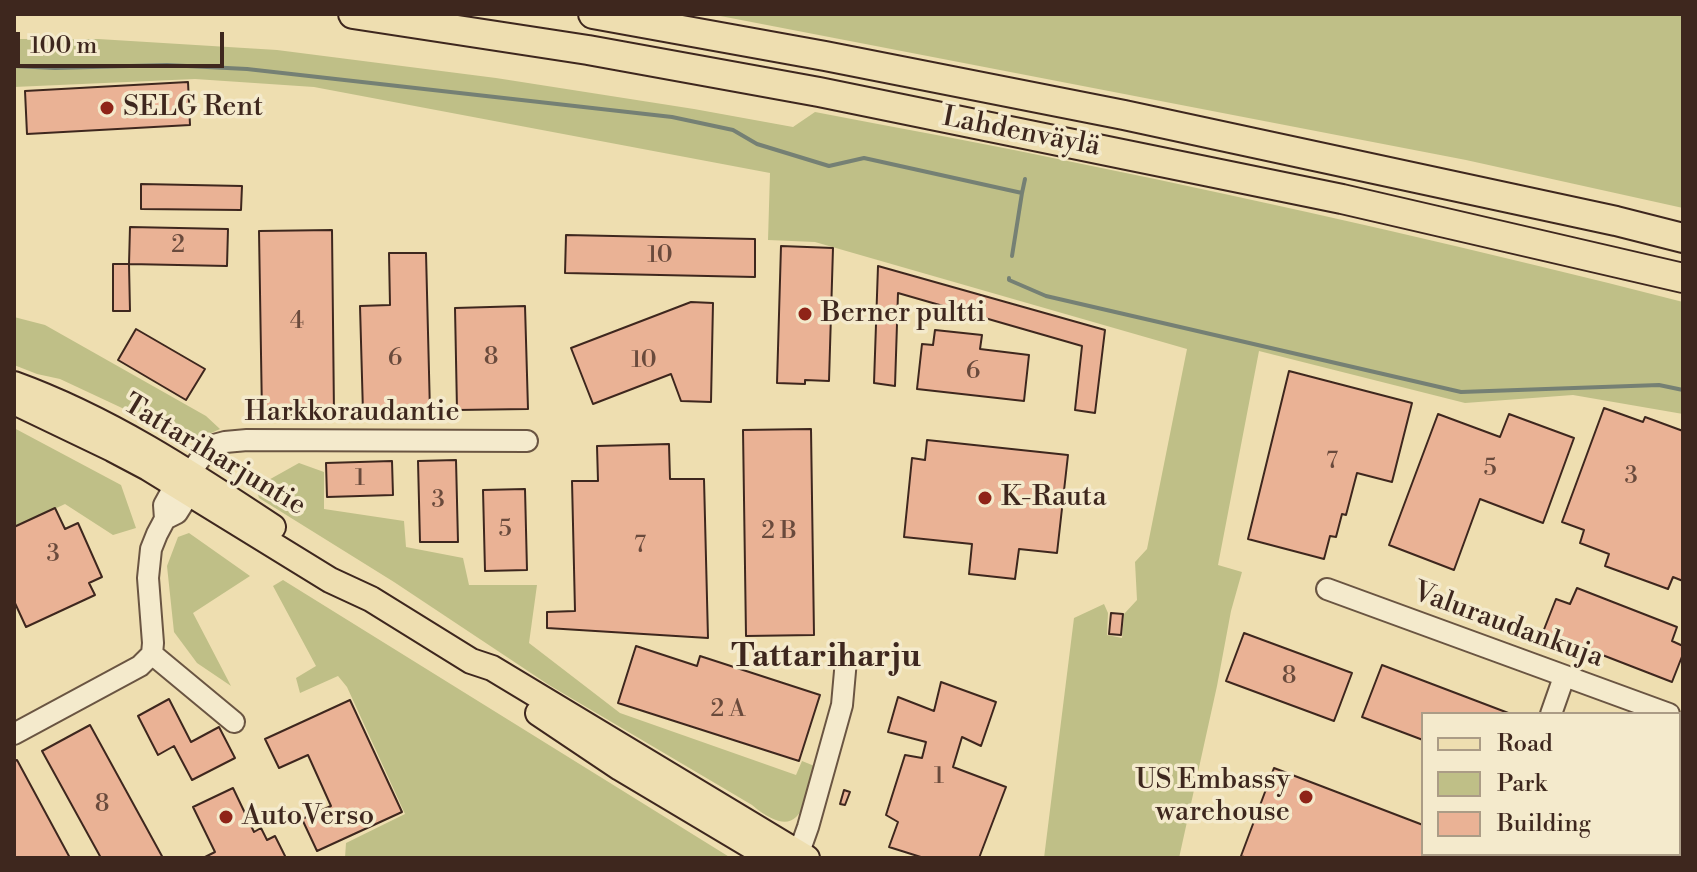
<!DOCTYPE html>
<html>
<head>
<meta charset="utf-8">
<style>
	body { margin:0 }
	#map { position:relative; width:1697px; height:872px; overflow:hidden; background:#eedeb0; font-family:"Libre Bodoni",serif }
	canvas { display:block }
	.frame { position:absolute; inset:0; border:16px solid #3e271e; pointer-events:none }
	.legend { position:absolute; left:1421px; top:712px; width:260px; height:144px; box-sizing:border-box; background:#f4eacc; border:2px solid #ab9c86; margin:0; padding:10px 14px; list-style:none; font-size:24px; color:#3e271e }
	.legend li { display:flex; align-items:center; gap:16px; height:40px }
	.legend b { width:40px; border:2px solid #ab9c86 }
	.scale { position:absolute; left:16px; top:32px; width:208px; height:36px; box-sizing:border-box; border:4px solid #3e271e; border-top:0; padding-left:10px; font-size:24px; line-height:28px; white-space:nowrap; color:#3e271e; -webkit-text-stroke:6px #f4eacc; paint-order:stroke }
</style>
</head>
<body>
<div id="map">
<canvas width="1697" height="872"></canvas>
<div class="frame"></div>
<ul class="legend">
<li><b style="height:10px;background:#eedeb0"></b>Road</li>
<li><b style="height:22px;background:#bfbf87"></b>Park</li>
<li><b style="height:22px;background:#eab295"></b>Building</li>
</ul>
<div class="scale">100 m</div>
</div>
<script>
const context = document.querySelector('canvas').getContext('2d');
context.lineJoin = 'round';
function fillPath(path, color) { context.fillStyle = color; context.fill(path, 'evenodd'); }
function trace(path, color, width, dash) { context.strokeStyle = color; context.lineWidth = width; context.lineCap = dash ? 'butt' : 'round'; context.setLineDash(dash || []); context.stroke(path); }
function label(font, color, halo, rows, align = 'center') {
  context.font = font + ' "Libre Bodoni",serif'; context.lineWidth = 7; context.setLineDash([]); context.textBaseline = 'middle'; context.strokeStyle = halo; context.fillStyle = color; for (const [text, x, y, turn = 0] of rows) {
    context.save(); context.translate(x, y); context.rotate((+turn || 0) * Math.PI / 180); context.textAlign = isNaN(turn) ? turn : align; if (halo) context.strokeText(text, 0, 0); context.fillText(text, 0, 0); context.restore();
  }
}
fillPath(new Path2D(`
	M710 14H1683V208L1466 160Z
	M14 39H98L277 50 496 78 694 109 793 127 815 112C904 129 993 145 1082 164 1283 205 1484 251 1683 302V414L1573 395 1465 403 1259 351 1218 565 1242 572 1231 611 1217 686 1179 858H1044L1074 618 1104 604 1108 613 1107 635 1122 638 1124 614 1137 600 1135 562 1147 549 1187 349 815 242 768 240 770 173 314 87 195 79 14 87Z
	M14 317 45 325 206 416 220 429 189 443 182 442 122 408 60 379 37 374 14 365Z
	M14 428 121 485 136 528 113 535 65 504 14 528Z
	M299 463 324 472V509L404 521 406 547 463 558 469 585H537L529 643 620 713 796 775 802 761 817 767C804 806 800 845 752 805L549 685 394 582 259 498 256 487Z
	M189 533 250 576 193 613 231 686 197 663 174 632 167 566 178 537Z
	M283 580 731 858H345L346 843 405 814 347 687 338 676 300 693 296 678 316 666 273 586Z`), '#bfbf87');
trace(new Path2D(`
	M14 66 55 68 167 65 247 69 672 117 733 130 757 144 829 166 864 158 1022 193 1012 256
	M1022 193 1025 179
	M1009 278V280L1046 296 1461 392 1659 385 1683 390`), '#758074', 4);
const building = new Path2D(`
	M188 82 190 125 27 134 25 91Z
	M141 184 242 186 241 210 141 209Z
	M130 227 228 229 227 266 129 264Z
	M332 230 334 414 262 415 259 231Z
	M566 235 755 239V277L565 273Z
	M781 246 833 248 829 381 805 380V384L777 383Z
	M389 253H426L430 412 363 413 360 306 390 305Z
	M113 264H129L130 311H113Z
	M878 266 1105 330 1095 413 1075 410 1082 346 898 293 895 386 874 383Z
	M691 302 713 303 711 402 681 401 671 374 593 404 571 348Z
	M525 306 528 409 457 410 455 308Z
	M136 329 205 369 186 400 118 360Z
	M935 330 982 335 980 349 1029 355 1024 401 917 389 922 344 933 345Z
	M1289 371 1412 403 1392 482 1357 473 1346 515 1342 514 1336 537 1330 536 1324 559 1248 539Z
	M1604 408 1643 422 1645 417 1683 431V581L1673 577 1668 589 1605 566 1609 554 1580 543 1584 530 1562 522Z
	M1438 414 1500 437 1509 414 1574 438 1543 523 1480 499 1454 570 1389 545Z
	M811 429 814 635 746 636 743 430Z
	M927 440 1068 455 1057 553 1019 549 1015 579 969 574 972 544 904 537 912 458 925 460Z
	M669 444 670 479H704L708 638 547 628V612L575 611 572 481H598L597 446Z
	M456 460 458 542H420L418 461Z
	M392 461 393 495 327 497 326 463Z
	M525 489 527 570 485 571 483 490Z
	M55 508 65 529 78 523 102 577 89 583 95 595 26 627 14 601V527Z
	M1577 588 1677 627 1672 641 1683 646V654L1672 682 1543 632 1556 599 1570 604Z
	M1111 613 1123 614 1121 635 1109 634Z
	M1244 633 1352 673 1334 721 1226 681Z
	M636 646 697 666 700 656 820 695 799 761 618 703Z
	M1382 665 1511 714H1423V740L1362 717Z
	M941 682 996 702 981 746 962 737 953 767 1006 787 979 858H924L889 847 898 822 886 815 905 755 922 758 926 742 888 732 898 697 934 711Z
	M169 699 191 742 219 727 235 758 192 780 174 746 158 755 138 716Z
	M350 700 402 812 317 851 302 819 331 806 308 755 279 768 265 739Z
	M90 725 163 858H101L42 751Z
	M1680 740 1683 742V838L1679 836Z
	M17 760 70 858H14V761Z
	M1274 768 1423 825V854H1466L1464 858H1247L1241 856Z
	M233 788 254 832 261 828 267 840 275 836 286 858H203L215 852 193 807Z
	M844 790 850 792 845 805 840 804Z`);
fillPath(building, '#eab295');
trace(building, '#3e271e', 2);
const minor = new Path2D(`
	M165 519 164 505 175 485 190 473 205 452 214 445 225 442 247 440 527 441
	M1327 589 1669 714
	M152 654 234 722
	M1551 714 1564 677
	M14 734 140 666 152 654 153 643 148 578 151 549 157 534 165 519 177 513 189 494 190 481
	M797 858 808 827 842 705 846 660
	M1499 858 1501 854`);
const major = new Path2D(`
	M14 384C108 418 190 472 273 527
	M14 402 112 449 148 468 330 580 371 599 471 661 492 668 807 858
	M538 713 620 768 771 858`);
const highway = new Path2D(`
	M353 14 588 50 819 92 1342 199 1683 278
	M593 14 825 56 1124 115 1616 221 1683 238`);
trace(minor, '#6a5542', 24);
trace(major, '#3e271e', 28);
trace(highway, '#3e271e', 32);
trace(minor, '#f4eacc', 20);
trace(major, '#eedeb0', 24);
trace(highway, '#eedeb0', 28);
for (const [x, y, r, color] of [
	[107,108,8,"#8f2418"],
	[805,314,8,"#8f2418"],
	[985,498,8,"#8f2418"],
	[1306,797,8,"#8f2418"],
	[226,817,8,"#8f2418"]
]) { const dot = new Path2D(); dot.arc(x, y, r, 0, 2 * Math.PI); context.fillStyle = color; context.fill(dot); trace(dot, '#f4eacc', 3); }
label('24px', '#694a3c', null, [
	["2",178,246],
	["10",660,256],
	["4",297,322],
	["8",491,358],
	["6",395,359],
	["10",644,361],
	["6",973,372],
	["7",1332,462],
	["5",1490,469],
	["3",1631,477],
	["1",360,479],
	["3",438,501],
	["5",505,530],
	["2 B",779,532],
	["7",640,546],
	["3",53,555],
	["8",1289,677],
	["2 A",728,710],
	["1",939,777],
	["8",102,805]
]);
label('28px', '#3e271e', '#f4eacc', [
	["SELG Rent",123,108],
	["Berner pultti",821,314],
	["K-Rauta",1001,498],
	["US Embassy",1290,781,"right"],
	["warehouse",1290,813,"right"],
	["AutoVerso",242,817]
], 'left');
label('28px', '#3e271e', '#f4eacc', [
	["Lahdenväylä",1021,133,11],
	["Harkkoraudantie",352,413],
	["Tattariharjuntie",214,456,31],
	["Valuraudankuja",1508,626,20]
]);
label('bold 32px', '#3e271e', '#f4eacc', [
	["Tattariharju",826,658]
]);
</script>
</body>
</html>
